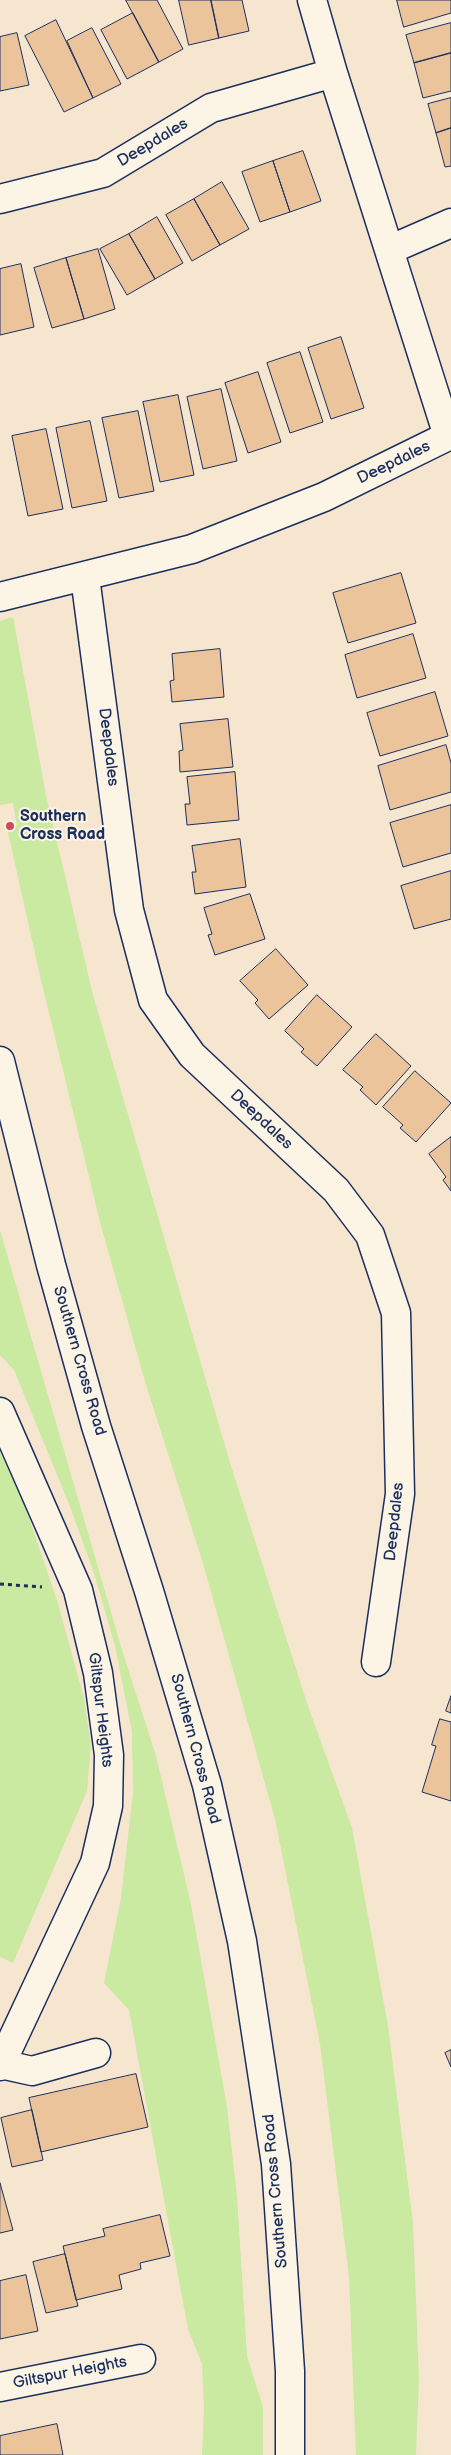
<!DOCTYPE html>
<html>
<head>
<meta charset="utf-8">
<style>
	body { margin:0 }
	canvas { display:block; background:#f7e6cf }
</style>
</head>
<body>
<canvas width="451" height="2455"></canvas>
<script>
const context = document.querySelector('canvas').getContext('2d');
context.lineJoin = 'round';
function fillPath(path, color) { context.fillStyle = color; context.fill(path, 'evenodd'); }
function trace(path, color, width, dash) { context.strokeStyle = color; context.lineWidth = width; context.lineCap = dash ? 'butt' : 'round'; context.setLineDash(dash || []); context.stroke(path); }
function label(font, color, halo, rows, align = 'center') {
  context.font = font + ' "Balsamiq Sans",sans-serif'; context.lineWidth = 4; context.setLineDash([]); context.textBaseline = 'middle'; context.strokeStyle = halo; context.fillStyle = color; for (const [text, x, y, turn = 0] of rows) {
    context.save(); context.translate(x, y); context.rotate((+turn || 0) * Math.PI / 180); context.textAlign = isNaN(turn) ? turn : align; if (halo) context.strokeText(text, 0, 0); context.fillText(text, 0, 0); context.restore();
  }
}
fillPath(new Path2D(`
	M13 617 46 795 93 995 231 1466 307 1703 352 1828 388 2026 413 2223 419 2380 416 2455H356L349 2277 320 2044 275 1819 202 1560 146 1385 101 1226 40 976 7 828 17 826 13 803 0 805V621Z
	M0 1230 122 1650 156 1756 191 1904 227 2107 237 2196 247 2356 263 2407V2455H202L204 2408 202 2364 188 2329 129 2010 104 1983 121 1898 133 1792 132 1732 115 1646 94 1573 69 1504 14 1370 0 1355Z
	M0 1449 19 1489 57 1600 84 1698 91 1746 87 1791 13 1963 0 1957Z`), '#cae9a1');
const building = new Path2D(`
	M126 0H157L183 49 159 62Z
	M179 0H211L219 38 189 45Z
	M211 0H242L249 31 219 38Z
	M397 0H451V13L404 27Z
	M133 13 159 62 127 79 101 30Z
	M56 20 93 98 64 112 25 36Z
	M451 23V53L414 63 406 35Z
	M92 28 121 84 93 98 67 41Z
	M17 33 29 85 0 91V37Z
	M451 53V91L423 98 414 63Z
	M451 98V128L436 133 428 104Z
	M451 128V166L445 167 436 133Z
	M303 151 321 201 290 212 273 161Z
	M273 161 290 212 260 222 242 172Z
	M222 182 249 229 220 245 194 199Z
	M194 199 220 245 192 261 166 215Z
	M157 217 183 263 155 279 129 234Z
	M129 234 155 279 127 295 100 249Z
	M98 249 115 309 84 319 66 258Z
	M66 258 84 319 52 328 34 268Z
	M21 264 34 327 0 335V269Z
	M341 337 364 408 331 419 308 348Z
	M300 352 323 422 290 433 267 363Z
	M258 372 281 442 248 453 225 383Z
	M221 389 237 461 203 469 187 397Z
	M178 395 194 475 160 482 143 402Z
	M138 411 154 491 119 498 102 418Z
	M90 421 107 501 72 508 56 428Z
	M46 429 63 509 28 516 12 436Z
	M401 573 416 623 348 643 333 593Z
	M413 634 426 678 357 698 345 655Z
	M220 649 224 697 172 702 170 681 174 680 172 654Z
	M435 692 448 736 380 756 367 713Z
	M228 719 233 767 180 772 179 751 183 750 180 724Z
	M446 745 451 763V792L390 810 378 766Z
	M235 772 239 820 187 825 185 804H190L187 777Z
	M451 805V853L403 867 390 823Z
	M240 839 246 887 195 894 192 872H196L192 846Z
	M451 871V919L414 929 401 886Z
	M250 894 265 939 215 955 208 935 212 934 204 908Z
	M276 949 308 985 269 1019 255 1003 258 1000 240 981Z
	M317 995 352 1027 317 1066 301 1052 304 1049 285 1031Z
	M376 1034 411 1066 376 1105 360 1090 363 1087 343 1070Z
	M415 1071 451 1103 416 1142 400 1128 403 1125 383 1107Z
	M451 1137V1191L443 1180 446 1177 429 1154Z
	M451 1696V1713L446 1711Z
	M440 1719 451 1722V1801L422 1792 436 1746 432 1745Z
	M451 2050V2067L445 2053Z
	M136 2074 148 2127 41 2152 29 2098Z
	M32 2110 43 2160 12 2167 1 2118Z
	M0 2183 13 2230 0 2233Z
	M160 2215 170 2256 140 2263 141 2269 119 2275 122 2289 76 2300 63 2246 105 2236 103 2229Z
	M65 2254 78 2306 46 2313 33 2262Z
	M26 2275 38 2331 0 2339V2281Z
	M57 2424 63 2455H0V2436Z`);
fillPath(building, '#ebc49b');
trace(building, '#1b2f5e', 1);
const street = new Path2D(`
	M0 199 103 173 211 108 333 73
	M389 250 451 223
	M85 577 129 910 153 1000 192 1055 336 1190 370 1235 396 1313 400 1494 376 1662
	M0 597 192 549 324 497 448 436 333 73 312 0
	M0 1412 78 1590 98 1673 109 1755 108 1806 95 1863 0 2066
	M1 2064 32 2071 96 2053
	M0 2387 141 2359`);
const secondary = new Path2D(`
	M0 1061 51 1265 96 1426 149 1591 207 1785 242 1941 276 2164 290 2371V2455`);
trace(street, '#1b2f5e', 31);
trace(secondary, '#1b2f5e', 31);
trace(new Path2D(`
	M0 1584 42 1587`), '#1b2f5e', 3, [4, 4]);
trace(street, '#fcf5e5', 28);
trace(secondary, '#fcf5e5', 28);
for (const [x, y, r, color] of [
	[10,826,5,"#d1495b"]
]) { const dot = new Path2D(); dot.arc(x, y, r, 0, 2 * Math.PI); context.fillStyle = color; context.fill(dot); trace(dot, '#fcf5e5', 2); }
label('16px', '#1b2f5e', '#fcf5e5', [
	["Deepdales",153,143,-31],
	["Deepdales",394,463,-26],
	["Deepdales",108,747,83],
	["Deepdales",261,1120,43],
	["Southern Cross Road",79,1361,74],
	["Deepdales",395,1522,-84],
	["Giltspur Heights",100,1710,83],
	["Southern Cross Road",195,1749,75],
	["Southern Cross Road",276,2191,-95],
	["Giltspur Heights",70,2373,-11]
]);
label('bold 16px', '#1b2f5e', '#fcf5e5', [
	["Southern",20,817],
	["Cross Road",20,835]
], 'left');
</script>
</body>
</html>
